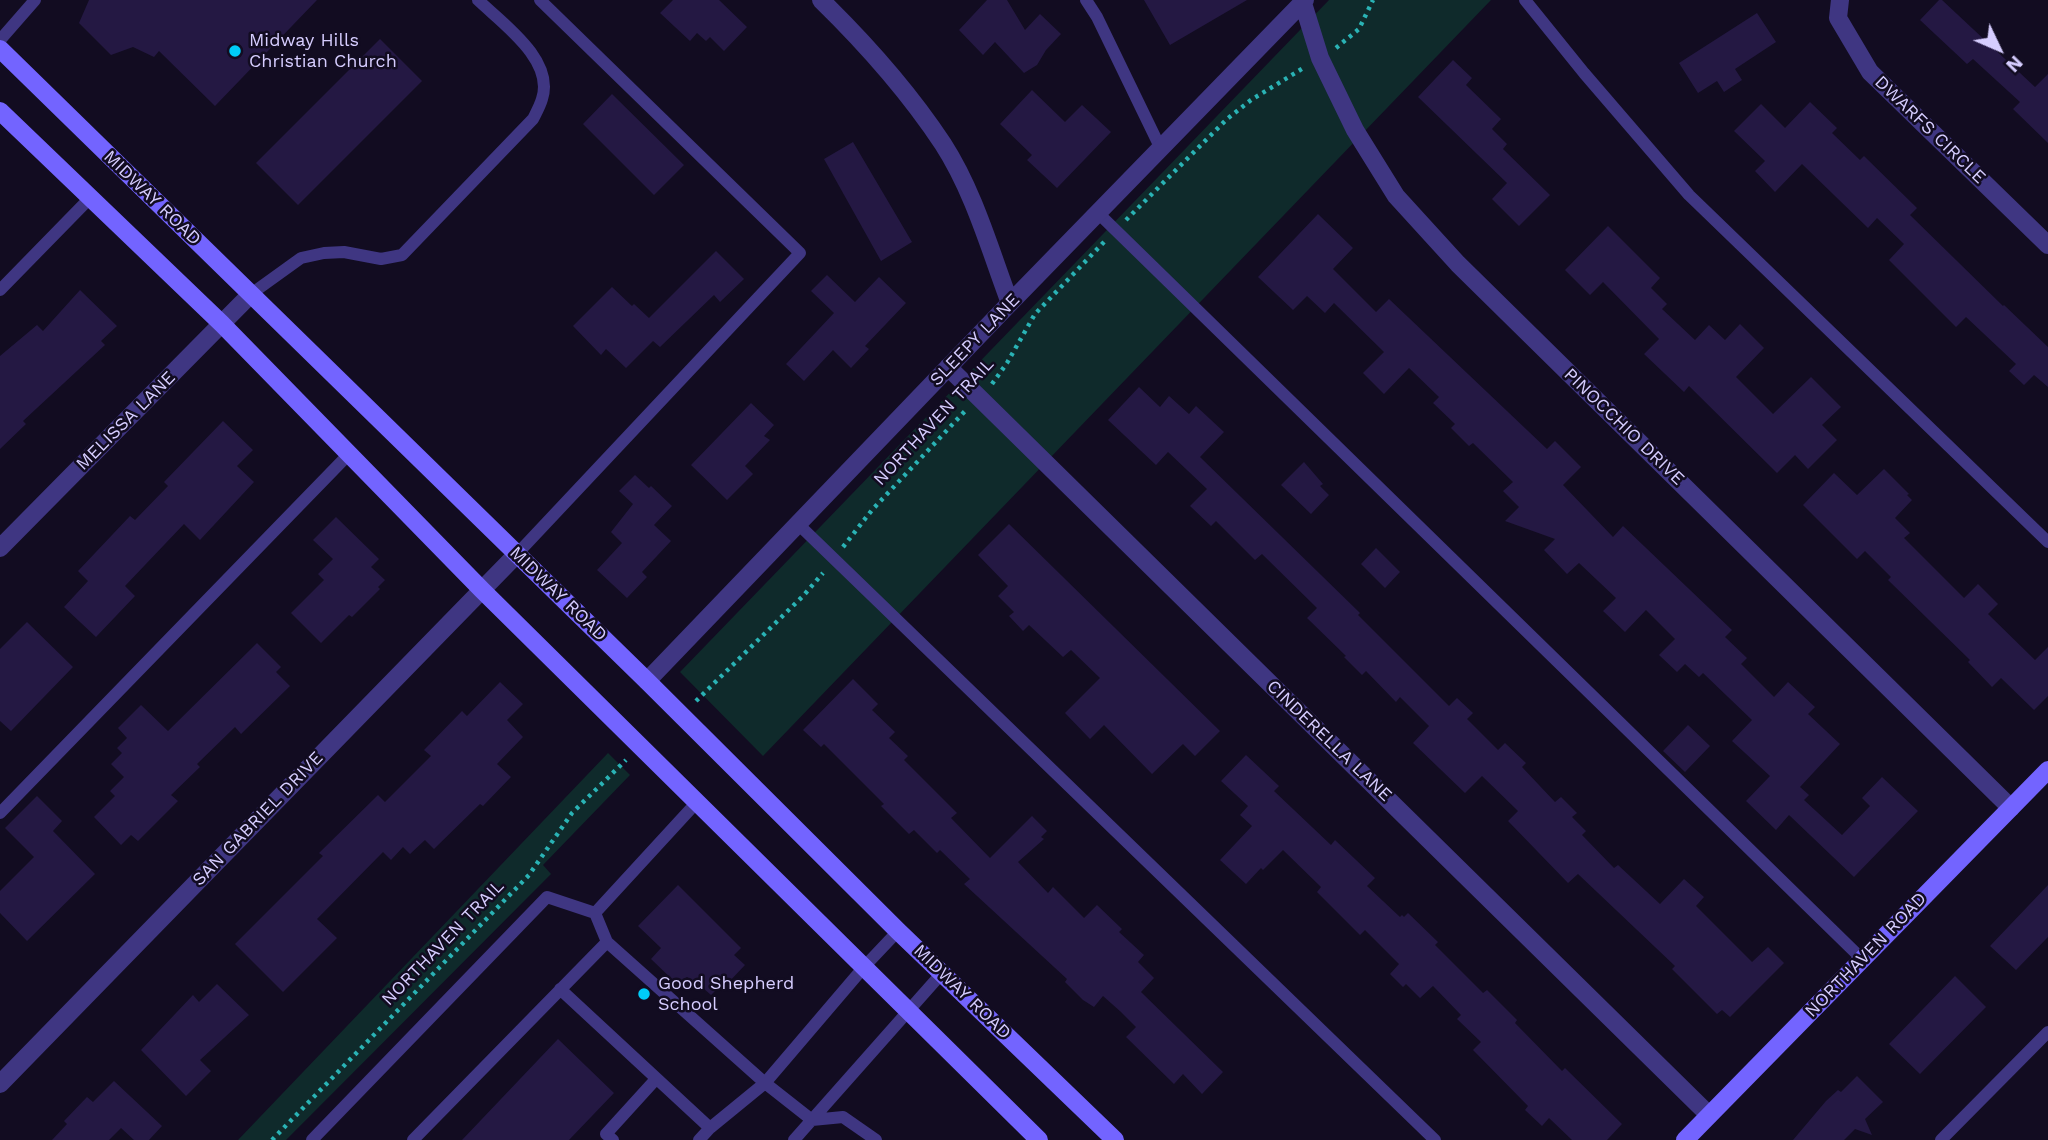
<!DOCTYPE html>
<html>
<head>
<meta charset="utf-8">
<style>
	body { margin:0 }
	#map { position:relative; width:2048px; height:1140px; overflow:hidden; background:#120c21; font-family:"Work Sans",sans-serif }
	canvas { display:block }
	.north { position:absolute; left:1964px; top:14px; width:70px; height:70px; -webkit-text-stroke:5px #120c21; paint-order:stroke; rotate:134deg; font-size:19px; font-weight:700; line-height:28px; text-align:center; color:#d6cdff }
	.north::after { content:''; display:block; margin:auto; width:24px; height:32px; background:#d6cdff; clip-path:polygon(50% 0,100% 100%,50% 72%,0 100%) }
</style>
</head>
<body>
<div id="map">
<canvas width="2048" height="1140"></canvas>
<div class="north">N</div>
</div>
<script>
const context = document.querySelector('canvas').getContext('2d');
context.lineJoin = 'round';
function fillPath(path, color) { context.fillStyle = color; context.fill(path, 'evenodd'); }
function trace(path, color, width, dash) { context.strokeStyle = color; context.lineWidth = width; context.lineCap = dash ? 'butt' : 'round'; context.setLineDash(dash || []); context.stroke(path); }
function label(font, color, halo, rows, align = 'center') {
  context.font = font + ' "Work Sans",sans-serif'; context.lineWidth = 5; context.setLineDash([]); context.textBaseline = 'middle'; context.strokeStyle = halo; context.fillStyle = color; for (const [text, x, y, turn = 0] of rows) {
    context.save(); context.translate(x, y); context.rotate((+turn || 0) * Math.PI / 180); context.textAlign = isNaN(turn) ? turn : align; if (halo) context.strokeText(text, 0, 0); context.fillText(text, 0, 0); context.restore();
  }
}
fillPath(new Path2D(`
	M1329 0H1491L763 756 680 672Z
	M608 753 630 775 543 865 551 874 286 1140H238Z`), '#0f2a2b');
fillPath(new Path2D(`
	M89 0H317L215 106 159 51 154 57 133 47 111 55 79 23Z
	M673 0H719L747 27 724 51 710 37 706 41 697 33 690 41 660 13Z
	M987 0H1007L1025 30 1040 14 1061 34 1046 50 1037 65 1024 73 995 42 983 55 959 30Z
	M1144 0H1247L1170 45Z
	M1939 0H1942L2035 87 2048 74V143L2013 109 2020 102 1973 59 1967 64 1920 20Z
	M1757 13 1776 42 1735 69 1742 80 1724 92 1717 81 1698 93 1679 63Z
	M380 39 422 81 298 205 256 163Z
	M1453 60 1472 78 1466 85 1501 119 1492 129 1507 144 1503 149 1550 195 1519 226 1492 199 1507 183 1418 97Z
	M1032 90 1065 122 1082 105 1111 132 1057 188 1027 160 1032 155 1000 124Z
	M612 94 684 165 654 195 583 124Z
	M1810 102 1837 128 1832 133 1860 160 1864 156 1917 208 1910 215 2003 306 2004 305 2048 347V387L2034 375 2024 385 2009 371 2016 364 1966 317 1956 327 1889 260 1904 244 1877 218 1868 228 1802 164 1775 192 1755 171 1765 161 1734 131 1761 104 1785 128Z
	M853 142 912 242 881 261 824 159Z
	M1318 214 1353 248 1333 269 1376 312 1389 299 1547 449 1555 441 1581 467 1563 485 1613 537 1623 526 1732 630 1725 637 1747 658 1741 664 1774 697 1788 682 1815 707 1808 714 1840 744 1800 787 1809 795 1804 800 1842 835 1870 806 1862 798 1882 777 1918 811 1854 877 1789 815 1776 830 1746 801 1770 776 1732 741 1752 720 1703 673 1699 677 1685 664 1677 672 1659 655 1675 639 1646 610 1625 632 1603 611 1616 598 1579 563 1567 574 1544 550 1555 539 1505 521 1519 507 1503 491 1513 482 1473 443 1469 446 1451 428 1455 424 1433 403 1439 397 1409 368 1384 394 1363 373 1384 352 1334 303 1325 313 1307 296 1293 310 1258 277Z
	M1608 226 1660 278 1651 288 1667 304 1662 309 1695 340 1709 325 1725 340 1740 324 1764 348 1736 377 1773 414 1811 377 1841 407 1822 425 1837 440 1808 469 1795 455 1777 473 1689 386 1684 392 1644 354 1659 339 1603 282 1590 295 1565 270Z
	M716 251 744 279 720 302 714 295 660 347 653 341 626 368 606 349 601 355 573 326 612 287 632 306 634 304 649 318Z
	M827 275 855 302 879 277 906 303 865 346 869 349 851 368 833 350 804 381 786 364 834 313 811 291Z
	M80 290 117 326 101 341 105 345 23 421 26 424 0 449V356L37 325 43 331Z
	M1139 387 1160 407 1169 396 1189 414 1196 406 1224 432 1200 457 1360 613 1358 615 1449 706 1457 698 1473 713 1467 719 1498 750 1505 743 1526 763 1522 767 1555 802 1561 797 1577 813 1572 817 1586 831 1582 835 1614 868 1618 865 1660 904 1684 879 1704 897 1696 906 1752 962 1768 947 1784 963 1730 1017 1722 1010 1717 1014 1672 969 1675 966 1578 874 1568 883 1508 821 1518 811 1482 776 1465 793 1413 743 1429 726 1400 697 1396 702 1366 671 1362 675 1344 657 1346 656 1307 618 1317 608 1262 554 1255 560 1216 521 1211 526 1190 506 1207 489 1168 452 1156 465 1108 420Z
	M751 403 774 425 764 436 770 440 745 466 753 474 727 500 691 465Z
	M223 421 253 450 237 466 254 482 200 540 184 524 125 586 135 596 96 637 64 607 88 581 78 571 130 516 135 520 168 486 164 482Z
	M1304 462 1323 484 1320 486 1329 495 1311 514 1281 485Z
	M1884 469 1909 494 1907 495 1912 500 1895 518 1910 533 1904 538 1964 598 1978 584 1998 604 1988 614 2035 660 2048 647V696L2034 710 2001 678 1992 687 1968 662 1970 660 1888 580 1891 577 1865 551 1857 559 1803 505 1834 473 1857 495Z
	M635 475 649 488 651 486 672 506 654 525 671 541 642 572 647 577 627 598 597 570 622 543 611 532 633 504 619 491Z
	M336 517 379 559 371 567 385 580 378 587 380 589 352 617 349 615 321 643 291 613 324 580 318 574 333 559 313 540Z
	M1009 524 1220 731 1195 756 1183 744 1152 774 1104 725 1090 739 1065 713 1100 678 1071 650 1063 657 1029 625 1023 631 1009 616 1014 612 998 596 1008 586 978 555Z
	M1376 548 1400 572 1385 588 1361 564Z
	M27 622 73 667 11 731 0 721V649Z
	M257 643 281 667 276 672 290 686 241 734 235 727 197 764 200 767 171 795 178 801 138 841 131 835 121 845 94 817 115 796 110 791 124 777 111 764 122 753 117 748 127 738 118 728 141 705 168 731Z
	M853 679 878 704 872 710 895 732 889 738 908 756 904 760 957 813 951 818 990 858 1032 816 1047 831 1041 837 1044 839 1018 862 1048 893 1053 887 1084 918 1097 905 1122 929 1119 932 1144 955 1138 962 1154 978 1141 992 1223 1072 1202 1094 1183 1074 1174 1084 1126 1037 1136 1027 1121 1012 1103 996 1094 1007 1083 1000 1065 982 1067 979 964 884 970 879 940 850 937 853 914 830 909 834 881 806 884 804 824 744 821 747 803 730Z
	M500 682 523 704 507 720 523 737 497 764 511 777 483 806 480 804 434 849 425 840 410 854 403 847 391 860 383 852 317 919 337 938 283 992 235 944 323 856 319 853 378 795 385 802 431 756 424 750 462 711 467 716Z
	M1688 725 1710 746 1685 772 1663 751Z
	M1246 755 1279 786 1274 791 1331 845 1335 840 1375 878 1367 886 1400 917 1402 915 1404 917 1408 913 1438 942 1435 945 1483 993 1487 990 1517 1020 1515 1023 1562 1071 1565 1068 1622 1124 1607 1140H1572L1549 1118 1542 1126 1525 1110 1528 1106 1473 1050 1481 1042 1457 1019 1461 1015 1433 986 1420 998 1406 984 1403 987 1390 974 1399 964 1365 930 1360 935 1317 892 1321 887 1283 850 1263 870 1261 868 1246 884 1220 860 1252 826 1240 815 1248 806 1221 781Z
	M37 796 62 821 53 831 95 874 27 941 0 913V891L34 857 5 828Z
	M678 885 741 948 734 955 745 965 727 984 725 981 711 995 703 988 701 990 687 977 678 985 651 959 661 948 638 926Z
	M2048 885V937L2016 970 1990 946Z
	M1955 976 1986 1007 1920 1074 1889 1044Z
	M217 984 249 1015 200 1060 211 1071 186 1096 141 1050 193 995 199 1002Z
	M558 1039 614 1093 569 1140H462Z
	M1857 1076 1883 1102 1865 1119 1872 1135 1855 1129 1844 1140H1793L1826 1101 1838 1090 1841 1092Z
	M114 1081 162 1126 149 1140H134L121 1128 109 1140H52L67 1124 64 1121 87 1097 93 1102Z`), '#241843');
trace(new Path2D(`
	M1336 48 1359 29 1373 0
	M1126 220 1227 119 1251 100 1305 67
	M992 384 1007 363 1035 314 1105 241
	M843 547 872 510 966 410
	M696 701 804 595 823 573
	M272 1140 529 875 572 813 626 760`), '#2ab3b5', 4.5, [3.5, 5]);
trace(new Path2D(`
	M1086 0 1097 17 1160 147
	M1525 0 1584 73 1689 195 2048 542
	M0 40 35 0
	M1097 212 1862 959
	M0 290 90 198
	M251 294 301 258 324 253 344 252 381 259 402 255 533 119C536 113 540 106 542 99 555 60 502 23 478 0
	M798 524 1435 1140
	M517 554 800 253 540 0
	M0 813 349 454
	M595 913 697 802
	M607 942 765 1083 812 1120 843 1117 876 1140
	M560 989 710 1128 699 1140
	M710 1128 765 1083 864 967 898 931
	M312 1140 547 897 595 913 607 942 413 1140
	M613 1140 606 1134 656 1079
	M794 1140 942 973
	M1941 1140 2048 1032`), '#3f3682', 12);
trace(new Path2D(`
	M821 0C866 44 908 91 943 144 974 192 990 250 1010 303
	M1302 0 1320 58 1355 130 1396 196 1458 264 2011 808
	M1840 0 1838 18 1870 72 2048 245
	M948 367 1709 1115
	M0 548 251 294
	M647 681 1010 303 1305 0
	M0 1084 517 554`), '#3f3682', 18);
trace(new Path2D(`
	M0 49 647 681 898 931 1115 1140
	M0 111 222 324 482 590 1039 1140
	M1685 1140 2048 770`), '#7364ff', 18);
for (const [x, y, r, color] of [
	[235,51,7,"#00ccf8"],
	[644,994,7,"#00ccf8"]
]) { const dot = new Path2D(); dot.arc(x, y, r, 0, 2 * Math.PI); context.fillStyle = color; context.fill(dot); trace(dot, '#120c21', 2.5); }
label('18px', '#d6cdff', '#120c21', [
	["Midway Hills",249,41],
	["Christian Church",249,62],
	["Good Shepherd",658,984],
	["School",658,1005]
], 'left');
label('18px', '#d6cdff', '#120c21', [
	["DWARFS CIRCLE",1930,130,44],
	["MIDWAY ROAD",152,198,44],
	["SLEEPY LANE",975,340,-46],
	["MELISSA LANE",126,421,-45],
	["NORTHAVEN TRAIL",934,422,-47],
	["PINOCCHIO DRIVE",1624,427,44],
	["MIDWAY ROAD",558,594,44],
	["CINDERELLA LANE",1329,741,44],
	["SAN GABRIEL DRIVE",258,819,-46],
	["NORTHAVEN TRAIL",443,943,-46],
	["NORTHAVEN ROAD",1866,955,-46],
	["MIDWAY ROAD",962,992,44]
]);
</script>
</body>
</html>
